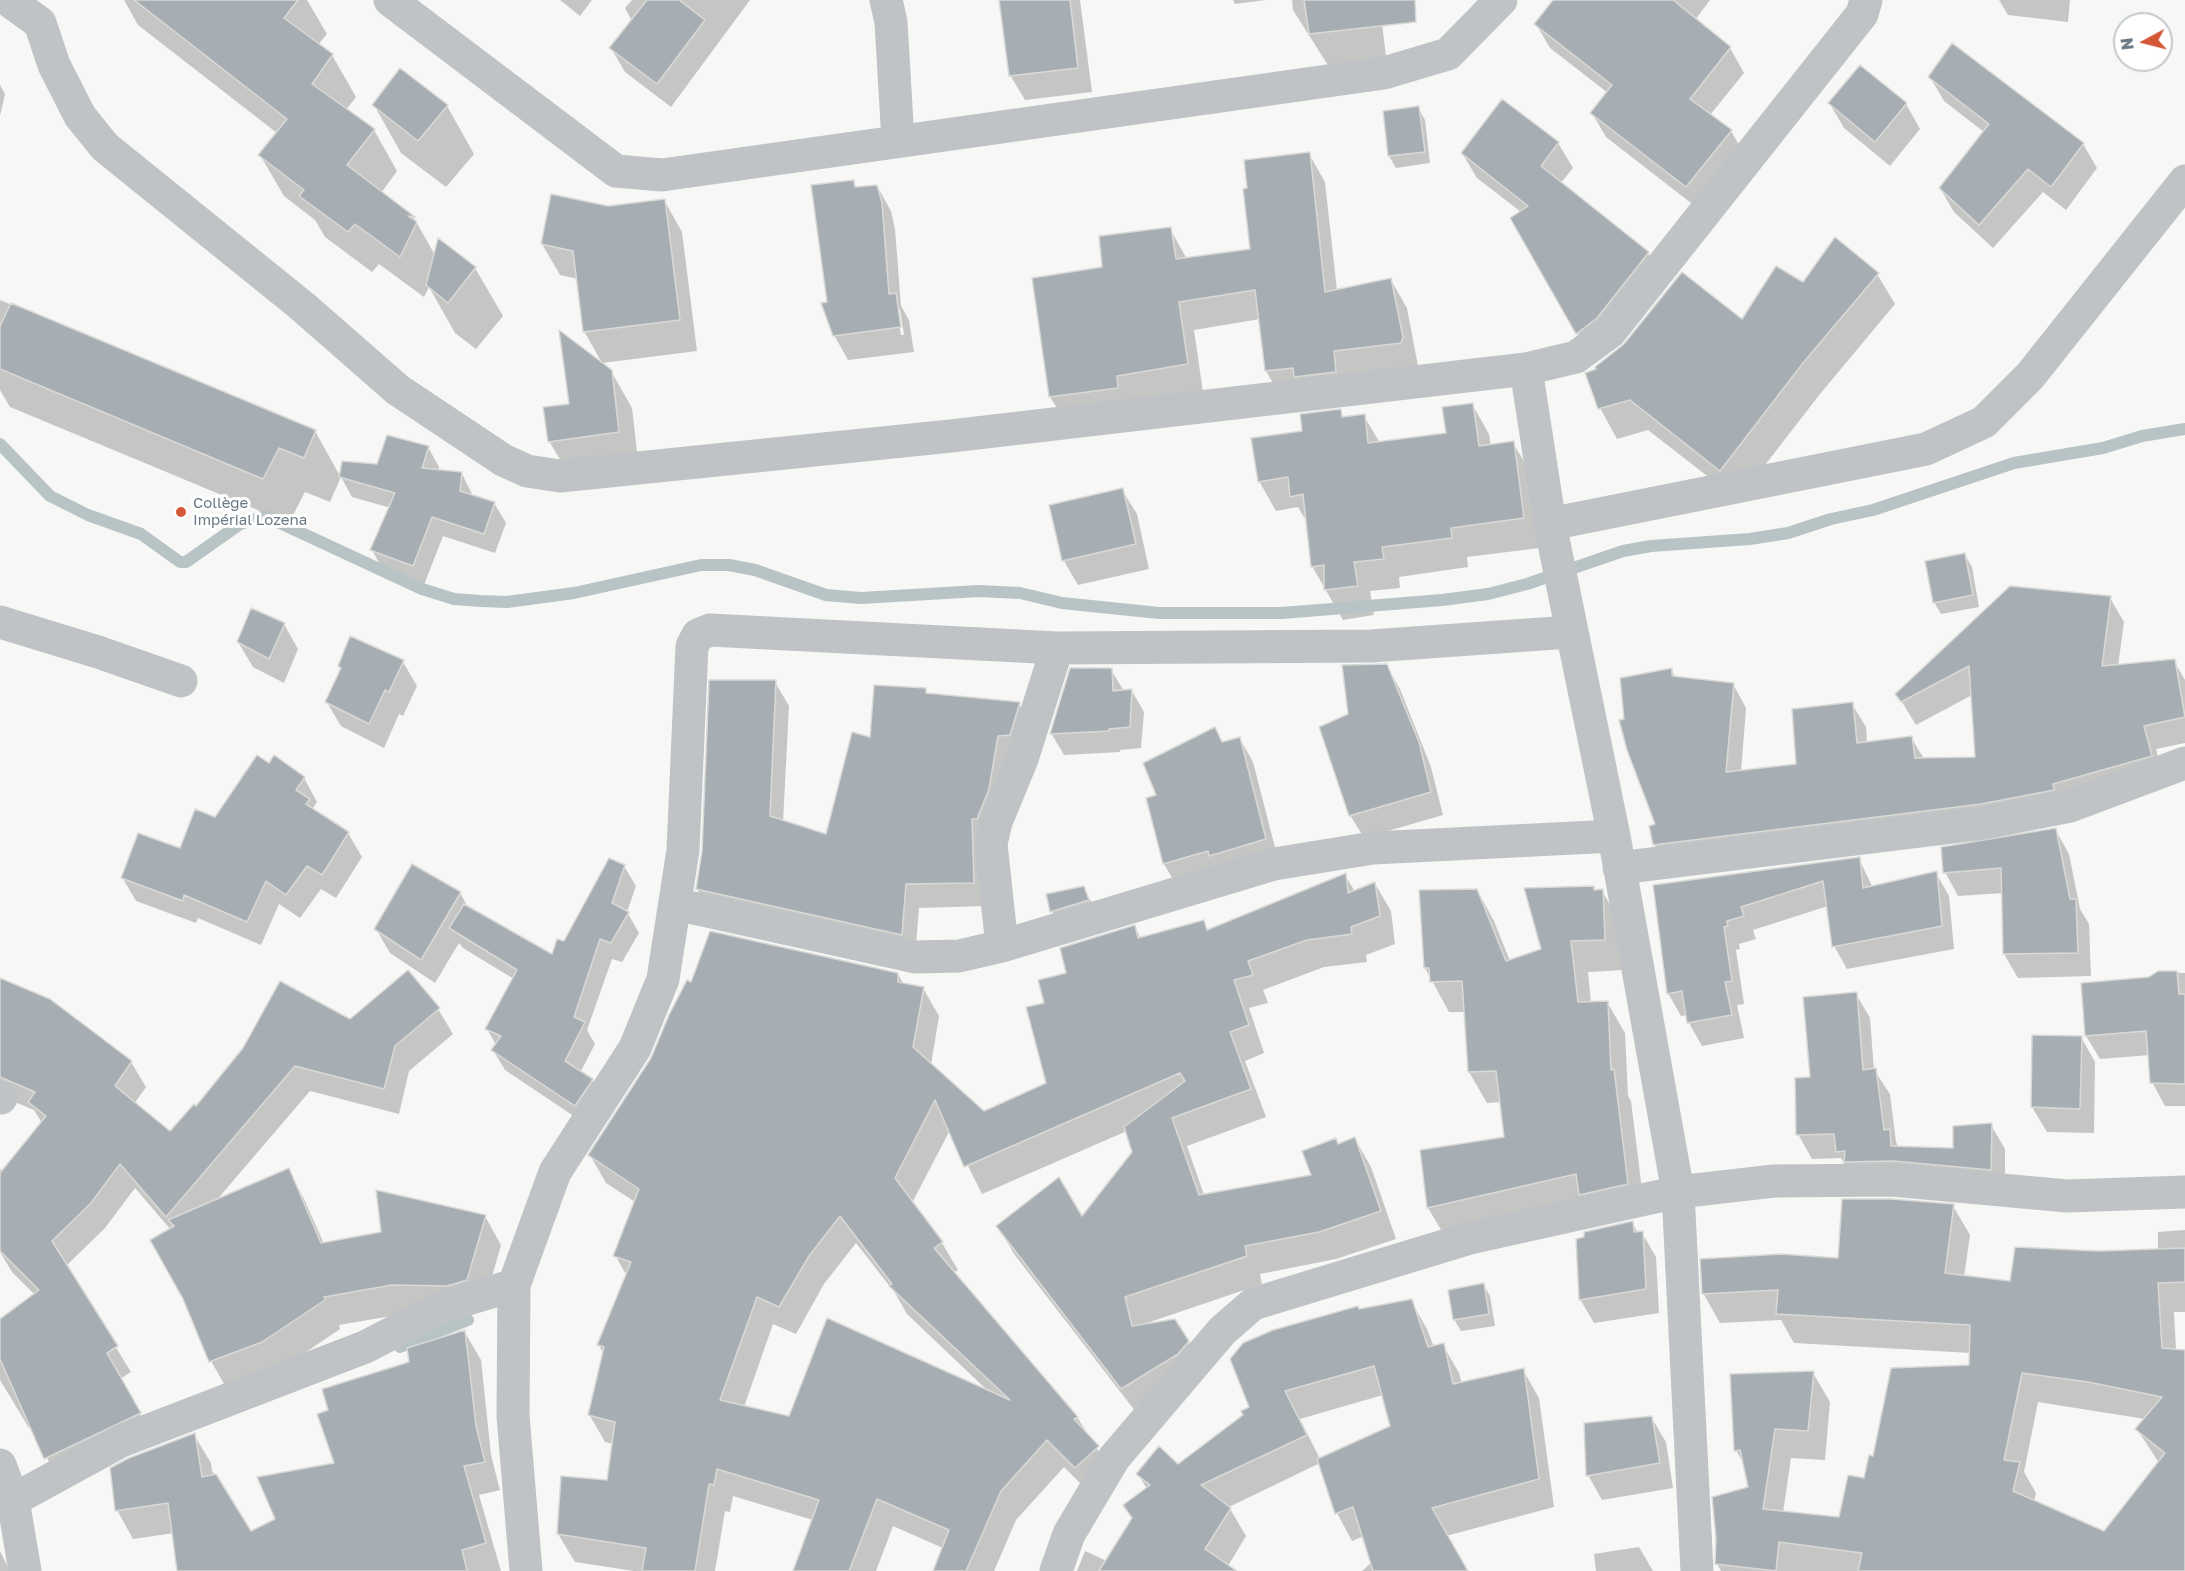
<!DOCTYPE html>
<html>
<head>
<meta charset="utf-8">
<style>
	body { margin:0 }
	#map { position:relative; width:2185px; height:1571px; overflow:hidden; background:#f7f7f5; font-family:"Golos Text",sans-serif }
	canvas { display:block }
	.north { position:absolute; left:2113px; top:12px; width:60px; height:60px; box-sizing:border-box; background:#fff; border:2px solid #c3c9cd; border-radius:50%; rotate:263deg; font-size:16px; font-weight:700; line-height:24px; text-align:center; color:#697883 }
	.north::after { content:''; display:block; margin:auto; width:21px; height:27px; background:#d35838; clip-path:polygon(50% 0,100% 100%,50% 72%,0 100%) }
</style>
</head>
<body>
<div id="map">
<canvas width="2185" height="1571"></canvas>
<div class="north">N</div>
</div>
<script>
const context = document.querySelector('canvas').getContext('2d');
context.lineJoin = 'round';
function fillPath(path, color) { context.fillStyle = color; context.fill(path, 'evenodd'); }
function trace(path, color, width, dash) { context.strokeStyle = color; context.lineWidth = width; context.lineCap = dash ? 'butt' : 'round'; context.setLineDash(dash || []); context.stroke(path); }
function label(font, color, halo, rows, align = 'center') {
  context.font = font + ' "Golos Text",sans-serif'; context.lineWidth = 6; context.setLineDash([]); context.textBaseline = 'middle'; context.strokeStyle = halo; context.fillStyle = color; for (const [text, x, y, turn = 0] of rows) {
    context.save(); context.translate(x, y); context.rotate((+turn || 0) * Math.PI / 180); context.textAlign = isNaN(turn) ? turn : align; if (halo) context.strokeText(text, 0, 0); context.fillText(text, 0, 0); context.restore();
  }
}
fillPath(new Path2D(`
	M124 0H307L327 34 318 45 332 55 356 97 346 110 374 130 397 171 381 193 414 218 435 255 475 268 503 316 476 349 455 333 429 287 424 297 379 264 372 272 325 237 315 220 284 196 260 155 277 133 138 25Z
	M560 0H592L580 16Z
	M632 0H750L671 107 625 72 611 48 632 21 625 8Z
	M1001 0H1080L1092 92 1025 100 1010 75Z
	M1233 0H1266L1235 4Z
	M1292 0H1379L1387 64 1331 70 1293 10Z
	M1555 0H1710L1695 20 1730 48 1744 73 1710 115 1731 131 1745 155 1700 210 1606 137 1592 113 1608 93 1550 48 1536 24Z
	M1999 0H2070L2068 22 2008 15Z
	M1930 77 2083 144 2097 168 2066 210 2043 192 1993 248 1954 212 1940 188 1984 132 1944 101Z
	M0 85 5 94 0 116Z
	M1830 104H1906L1920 129 1890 166 1844 128Z
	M374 105 447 106 474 154 446 187 401 153Z
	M1418 108 1425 120 1430 163 1396 168 1389 156Z
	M1558 143 1573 168 1560 184 1648 253 1662 278 1591 357 1512 219 1521 212 1477 178 1462 153Z
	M1309 154 1325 182 1337 291 1391 280 1407 308 1418 366 1282 399 1266 371 1260 319 1194 330 1203 392 1067 424 1050 397 1104 269 1170 229 1187 259 1251 251Z
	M853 182 857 188 877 186 891 211 895 229 901 306 909 320 914 352 848 360 834 335 828 303ZM896 306 900 310 904 335H901Z
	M664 200 682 232 697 351 602 363 584 331 578 279 560 275 542 244 608 207Z
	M1877 274 1895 304 1820 394 1738 500 1648 430 1617 439 1600 408 1804 284Z
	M0 300 315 431 340 476 378 466 428 447 439 467 438 472 462 474 473 496 494 503 506 523 495 553 443 536 424 585 383 570 372 550 391 508 352 497 341 477 330 502 305 492 289 523 10 407 0 390Z
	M611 371 632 408 639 469 571 478 549 441Z
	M1472 404 1489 434 1491 446 1513 443 1531 473 1540 548 1467 557 1468 567 1399 577 1400 588 1370 591 1374 615 1343 620 1312 566 1308 524 1298 507 1276 511 1259 481 1304 432 1340 411 1344 418 1364 416 1380 443 1448 435Z
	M1122 490 1137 514 1149 569 1078 585 1064 561 1051 506Z
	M1965 555 1972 567 1979 607 1941 614 1934 602Z
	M2110 598 2124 622 2118 666 2174 661 2185 680V743L2156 749 2164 779 1668 868 1654 844 1657 825 1626 720 1671 670 1676 678 1733 684 1746 708 1741 772 1798 765 1852 704 1866 727 1867 743 1911 737 1924 759 1976 758 1972 695 1916 725 1897 694Z
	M284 624 298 649 284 683 253 667 238 642Z
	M403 662 417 686 403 716 399 714 384 748 341 726 326 701 342 670 340 666Z
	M1386 665 1400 689 1431 767 1443 815 1364 838 1350 815V715Z
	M1111 670 1124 691H1132L1144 712 1141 748 1120 750V752L1064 755 1051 733Z
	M775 682 789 706 783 822 827 836 872 739 925 690 928 695 1019 704 1033 728 987 906 919 908 915 958 711 913 697 889Z
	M1215 729 1223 744 1240 739 1253 762 1279 863 1178 888 1164 864 1148 799 1158 796Z
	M269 766 304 778 317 802 313 808 315 812 348 833 362 857 336 898 321 889 300 918 279 904 261 945 198 918 196 923 136 901 122 877 181 850Z
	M2055 829 2069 854 2080 909 2089 924 2091 976 2018 978 2004 954 2003 893 1958 896 1945 872Z
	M1859 859 1873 888 1936 873 1949 896 1954 949 1847 969 1834 946 1828 906 1753 930 1756 939 1739 944 1740 949 1736 950 1744 1004 1737 1005 1744 1038 1702 1046 1689 1023 1687 1015 1681 1016 1668 993 1655 886Z
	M624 866 636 886 627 912 639 933 622 962 612 959 587 1030 595 1044 580 1073 592 1080 603 1100 587 1125 505 1070 493 1050 496 1045 487 1029 514 979 463 948 459 943 435 983 390 953 376 929 460 893 469 909 553 957Z
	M1345 875 1355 892 1375 884 1391 911 1395 944 1366 955 1367 962 1324 967 1263 990 1268 1003 1249 1008 1264 1053 1245 1061 1266 1117 1187 1146 1204 1195 1314 1176 1338 1145 1355 1139 1371 1167 1396 1239 1336 1259 1260 1274 1262 1284 1144 1324 1188 1341 1204 1369 1139 1416 1014 1254 998 1226 1082 1218 1134 1152 1127 1131 982 1194 950 1130 912 1203 942 1243 958 1270 953 1273 1077 1417 1113 1474 1092 1495 1064 1467 1016 1520 994 1571H934L943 1548 893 1526 876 1571H794L813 1520 733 1496 730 1512 725 1511 715 1571H634L575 1562 558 1534 608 1482 613 1444 605 1442 589 1414 604 1355 599 1345 627 1276 615 1255 635 1202 606 1183 590 1155 898 974 904 985 923 988 939 1016 931 1065 983 1113 1047 1083 1046 1004 1068 974 1135 927 1141 939 1203 922 1209 931ZM856 1243 895 1293 907 1314 989 1392 790 1418 744 1407 773 1324 796 1334 824 1284Z
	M1593 887 1596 892 1602 891 1620 922 1622 970 1588 972 1591 1003 1607 1002 1625 1033 1628 1096 1631 1101 1645 1214 1446 1238 1428 1208 1422 1152 1506 1138 1501 1102 1487 1103 1469 1072 1466 1012H1449L1425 968 1477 890 1494 921 1510 961 1543 950Z
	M1083 888 1097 911 1065 934 1052 911Z
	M2159 972 2185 973V1106H2165L2152 1082 2150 1055 2100 1059 2086 1036Z
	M0 980 49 1001 131 1062 146 1087 134 1104 170 1133 196 1108 350 1020 438 1009 453 1034 409 1071 399 1114 310 1091 215 1202 288 1170 304 1199 324 1244 485 1216 501 1245 483 1308 409 1313 339 1325 340 1329 278 1371 227 1389 211 1361 171 1230 135 1188 105 1228 66 1266 131 1372 120 1379 154 1439 60 1483 31 1427 29 1428 0 1380V1361L11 1353 0 1334V1321L35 1295 12 1272 0 1252V1169L3 1172 42 1123 34 1110 0 1096Z
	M1856 994 1870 1018 1874 1070 1890 1094 1896 1142 1899 1148 1955 1150 1991 1125 2005 1149V1194L1851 1176 1841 1158 1812 1159 1798 1134 1812 1079Z
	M2081 1037 2095 1062 2094 1133 2047 1132 2032 1107Z
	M1953 1206 1970 1235 1964 1277 2012 1283 2098 1253 2158 1251V1232L2185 1230V1312H2174L2176 1350 2185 1351V1571H1721L1717 1564 1750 1488 1746 1468 1736 1450 1813 1373 1830 1402 1825 1460 1791 1458 1783 1513 1840 1519 1865 1480 1874 1458 1971 1367V1353L1794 1343 1781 1320 1720 1323 1703 1293 1839 1260ZM2038 1402 2145 1419 2137 1429 2159 1463 2104 1533 2034 1502 2036 1493 2024 1472Z
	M1632 1223 1638 1233H1642L1656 1257 1659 1313 1594 1323 1580 1299Z
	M1483 1284 1490 1296 1495 1326 1461 1331 1454 1319Z
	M1411 1301 1427 1329 1434 1347 1443 1345 1459 1373 1462 1384 1523 1370 1539 1398 1554 1507 1446 1536 1466 1571H1362L1372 1562 1364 1536 1352 1541 1337 1513 1320 1463 1229 1507 1246 1536 1228 1566 1235 1571H1077L1085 1551 1107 1561 1133 1520 1125 1506 1147 1489 1138 1474 1178 1466 1245 1416 1360 1311ZM1383 1395 1392 1427 1320 1459 1300 1419Z
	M464 1331 481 1360 491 1455 500 1490 479 1495 501 1571H225L174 1533 133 1539 117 1510 194 1435 211 1463 212 1471 251 1533 277 1520 336 1465 330 1411Z
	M1651 1417 1666 1442 1673 1488 1602 1500 1588 1475Z
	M1639 1547 1653 1571H1596L1594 1554Z
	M0 1551 10 1571H0Z`), '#0003');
trace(new Path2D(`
	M0 444 50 496 88 515 141 534 180 562H186L240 524 265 516 422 589 454 599 481 601 507 602 574 593 701 565H729L755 570 826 595 861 598 979 591 1020 593 1062 603 1159 613H1282L1442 600 1488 594 1527 584 1623 551 1651 546 1750 539 1788 533 1831 519 1873 510 2014 463 2103 448 2142 436 2185 429
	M400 1347 468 1320`), '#b8c3c6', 12);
const building = new Path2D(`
	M134 0H298L284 18 333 54 312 84 375 129 347 165 415 217 408 216 417 222 400 257 355 224 348 232 299 196 304 190 258 155 287 119Z
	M647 0H679L705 20 657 84 609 48Z
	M999 0H1070L1078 68 1009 76Z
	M1304 0H1415L1416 22 1309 34Z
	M1553 0H1673L1731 47 1690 99 1732 130 1686 187 1590 113 1612 85 1534 24Z
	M1952 43 2084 143 2051 187 2028 169 1979 225 1939 188 1989 124 1928 77Z
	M1860 65 1907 103 1875 142 1828 103Z
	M400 68 448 105 418 141 372 105Z
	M1502 99 1559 142 1541 166 1649 252 1597 318 1576 334 1510 218 1528 206 1461 153Z
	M1419 106 1425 152 1388 156 1383 111Z
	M1310 152 1325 292 1391 278 1403 337 1401 343 1334 351 1336 372 1294 377 1293 368 1265 371 1255 290 1179 302 1188 364 1117 376 1118 388 1049 397 1032 278 1102 267 1099 236 1171 227 1176 259 1250 249 1243 189 1247 188 1244 160Z
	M854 180 855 187 877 185 882 203 889 294 896 293 901 327 833 336 821 303 827 302 811 185Z
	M551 194 608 206 665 199 680 320 583 332 573 251 541 244Z
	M1835 237 1879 273 1803 363 1720 471 1630 400 1598 409 1585 373 1596 369 1595 367 1624 344 1682 272 1742 319 1776 266 1803 282Z
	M438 238 476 267 448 303 426 285Z
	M11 303 316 430 304 458 279 448 263 479 0 369V326Z
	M559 330 612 370 619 432 548 442 543 407 569 404Z
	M1473 403 1479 446 1514 441 1524 518 1451 528 1452 538 1382 547 1384 559 1354 562 1358 586 1324 590V565L1311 567 1303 494 1290 497 1288 477 1258 482 1251 438 1302 431 1300 414 1341 409 1342 417 1365 414 1368 443 1446 433 1442 407Z
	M387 435 429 446 422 468 462 472 460 491 495 502 484 534 432 517 413 566 370 550 395 493 339 477 342 461 377 464Z
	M1123 488 1136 544 1062 561 1049 505Z
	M1965 553 1973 595 1933 603 1925 561Z
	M2010 586 2111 596 2102 666 2175 659 2185 717 2144 726 2152 756 2053 784 2054 790 1981 804 1653 845 1649 826 1655 824 1627 750 1619 720 1624 719 1620 678 1672 668V676L1734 683 1726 772 1796 764 1792 709 1853 702 1857 743 1912 736 1915 758 1975 757 1969 666 1901 702 1895 694Z
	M251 608 285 623 269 659 237 642Z
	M350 636 404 660 389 692 385 690 369 724 325 702 341 668 338 666Z
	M1387 664 1419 742 1431 792 1349 816 1319 727 1348 714 1342 665Z
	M1070 668H1112L1113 691 1132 689 1130 727 1109 729V731L1050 734Z
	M709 680H776L770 816 826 834 852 732 870 737 874 685 926 688V693L1020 702 1010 735 998 736 989 789 977 819H972L974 883 906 884 902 935 696 889 702 851Z
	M1215 727 1222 742 1240 737 1266 839 1209 856 1208 851 1163 864 1146 798 1156 795 1143 763Z
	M257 755 269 763 274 755 305 777 296 790 310 799 306 804 349 832 322 875 307 866 286 895 266 881 247 922 184 895 183 901 121 878 138 833 180 848 195 809 215 817Z
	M2056 828 2070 899H2076L2078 953 2003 954 2001 868 1943 873 1941 847Z
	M1860 857 1863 888 1937 871 1942 926 1832 947 1823 881 1741 907 1744 916 1727 921 1728 926 1724 927 1732 981 1725 982 1732 1015 1687 1023 1682 991 1667 994 1653 885Z
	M609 858 625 865 612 903 629 912 611 943 600 939 574 1017 585 1022 565 1061 593 1079 575 1106 491 1050 501 1036 485 1029 517 970 449 928 464 904 552 954 557 939 564 941Z
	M412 864 461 892 421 960 374 929Z
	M1346 873 1348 893 1375 882 1380 916 1351 927 1352 934 1307 940 1248 961 1253 975 1234 980 1249 1025 1230 1032 1251 1089 1172 1118 1199 1195 1311 1175 1302 1151 1336 1138 1338 1144 1355 1137 1381 1211 1319 1232 1245 1246 1247 1256 1125 1297 1132 1326 1175 1319 1189 1341 1178 1354 1121 1389 996 1226 1059 1177 1082 1216 1132 1152 1124 1127 1185 1081 1180 1073 964 1167 935 1100 895 1178 943 1242 934 1248 1078 1417 1074 1419 1099 1446 1075 1468 1047 1440 1001 1491 966 1571H933L949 1530 877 1499 849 1571H793L819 1500 717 1469 714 1485 709 1484 695 1571H642L646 1548 557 1534 561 1476 607 1480 615 1422 588 1415 604 1347 597 1345 631 1262 613 1256 639 1189 588 1155 651 1058 669 1015 687 980 691 982 710 931 898 973V982L924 987 913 1047 984 1111 1046 1083 1026 1007 1044 1003 1038 980 1066 973 1060 948 1135 925 1138 938 1204 920 1207 930ZM840 1216 892 1284 889 1286 1010 1400 827 1318 789 1416 720 1400 757 1297 779 1307 809 1256Z
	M1084 886 1089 900 1050 912 1046 894Z
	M1594 886V890L1603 889 1605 940 1571 941 1578 1002 1608 1001 1611 1070 1614 1069 1628 1184 1579 1195 1576 1174 1427 1208 1420 1150 1504 1137 1496 1071 1468 1072 1462 981 1430 982 1429 968H1424L1419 890 1477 889 1506 961 1541 949 1524 888Z
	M408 970 440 1008 395 1046 384 1089 295 1066 166 1217 120 1164 91 1203 52 1241 118 1346 107 1353 141 1413 44 1459 0 1359V1319L39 1290 0 1251V1173L46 1116 28 1102 35 1092 0 1077V978L50 999 132 1061 115 1086 170 1131 194 1104 196 1106 243 1048 280 981 350 1019Z
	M2158 971H2177L2179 994H2185V1084L2150 1083 2146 1031 2085 1036 2081 983 2149 977Z
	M1857 992 1863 1070 1876 1068 1884 1130 1890 1129 1891 1146 1953 1148V1126L1992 1123 1991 1170 1894 1161 1844 1162 1845 1151 1836 1152 1834 1134 1796 1135 1795 1078 1810 1077 1803 997Z
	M2032 1035 2082 1036 2080 1109 2031 1107Z
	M289 1168 321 1243 381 1232 376 1190 486 1215 467 1280 447 1286 392 1285 324 1297 325 1300 262 1342 209 1362 183 1299 150 1240 174 1226 168 1220Z
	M1842 1199H1891L1954 1204 1945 1273 2010 1281 2015 1247 2098 1251 2185 1248V1282L2158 1283 2162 1348 2185 1350V1571H1858L1862 1553 1779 1542 1776 1571 1715 1564 1716 1538 1712 1497 1748 1487 1740 1450 1734 1451 1730 1374 1814 1371 1808 1431 1775 1429 1763 1509 1839 1517 1848 1475 1864 1478 1869 1455 1873 1456 1891 1368 1969 1365 1970 1325 1776 1314 1778 1290 1702 1294 1700 1259 1781 1254 1838 1258ZM2022 1373 2088 1382 2162 1397 2135 1429 2165 1453 2104 1531 2013 1491 2020 1462 2004 1460Z
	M1633 1221 1634 1232 1643 1231 1646 1289 1579 1300 1576 1239 1584 1237V1232Z
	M1484 1283 1489 1314 1453 1320 1448 1290Z
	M1412 1299 1428 1347 1444 1343 1453 1384 1524 1368 1539 1479 1432 1508 1468 1571H1373L1353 1507 1335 1514 1317 1459 1390 1426 1374 1366 1285 1391 1307 1435 1201 1485 1231 1508 1205 1549 1237 1571H1099L1132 1518 1123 1505 1150 1485 1136 1474 1159 1446 1178 1464 1243 1415 1241 1411 1249 1407 1230 1359 1243 1343 1273 1330 1358 1306 1359 1309Z
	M465 1330 476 1426 485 1462 464 1466 486 1543 462 1550 467 1571H177L168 1503 115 1511 110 1468 129 1458 195 1433 202 1477 216 1474 251 1531 275 1519 257 1477 334 1463 317 1414 328 1410 322 1389 409 1362 407 1348Z
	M1652 1416 1660 1463 1586 1476 1584 1423Z`);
fillPath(building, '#a7aeb3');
trace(building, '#d9d9d7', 1.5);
trace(new Path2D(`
	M8 0 40 23 54 65 80 116 105 147 302 306 398 390 503 460 527 471 560 476 951 436 1526 369 1576 357 1610 332 1862 14 1866 0
	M390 0 616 171 662 175 1384 73 1448 54 1501 0
	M886 0 891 22 898 141
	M1526 369 1550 524 1614 836 1678 1192 1697 1571
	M1550 524 1926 449 1984 422 2030 376 2185 181
	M0 622 98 652 181 681
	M1619 868 1984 823 2070 806 2185 763
	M675 904 915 957 959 956 1002 946 1274 864 1373 848 1614 836
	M1002 946 991 844 996 822 1022 759 1057 648
	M0 1097 1 1098
	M0 1465 13 1500 25 1571
	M13 1500 121 1441 365 1347 445 1306 514 1285
	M526 1571 513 1416 514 1285 555 1172 635 1048 663 979 683 850 692 646 698 635 710 630 1057 648 1371 646 1570 632
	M1056 1571 1069 1534 1114 1458 1222 1331 1253 1304 1470 1238 1678 1192 1774 1181 1892 1180 2067 1196 2185 1192`), '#bfc3c6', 33);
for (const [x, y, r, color] of [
	[181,512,6,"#d35838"]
]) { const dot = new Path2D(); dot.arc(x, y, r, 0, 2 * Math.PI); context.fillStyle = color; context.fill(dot); trace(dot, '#fff', 2); }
label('15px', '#697883', '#fff', [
	["Collège",193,503],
	["Impérial Lozena",193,520]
], 'left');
</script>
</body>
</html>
